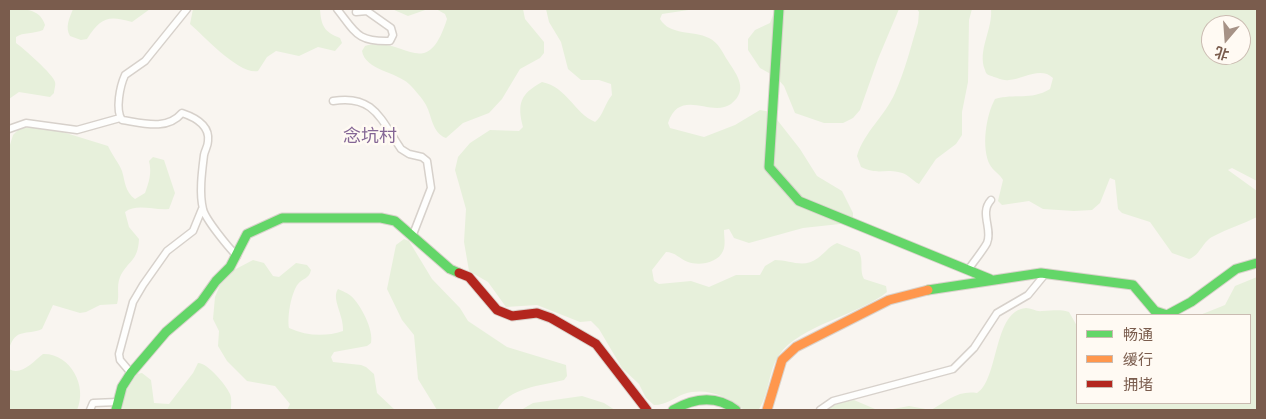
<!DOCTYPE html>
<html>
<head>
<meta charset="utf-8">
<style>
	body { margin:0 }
	#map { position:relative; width:1266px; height:419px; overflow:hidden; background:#f9f5f0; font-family:Manrope,"Noto Sans SC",sans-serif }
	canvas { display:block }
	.frame { position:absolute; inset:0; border:10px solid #7a5c4d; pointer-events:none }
	.legend { position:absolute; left:1076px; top:314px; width:175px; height:90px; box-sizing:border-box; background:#fffaf3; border:1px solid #cabbb1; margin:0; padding:6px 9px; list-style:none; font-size:15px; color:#7a5c4d }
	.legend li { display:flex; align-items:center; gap:10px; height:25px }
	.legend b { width:25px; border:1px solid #cabbb1 }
	.north { position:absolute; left:1201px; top:15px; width:50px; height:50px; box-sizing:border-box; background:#fffaf3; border:1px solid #cabbb1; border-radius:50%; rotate:198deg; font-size:14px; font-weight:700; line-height:20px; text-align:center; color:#7a5c4d }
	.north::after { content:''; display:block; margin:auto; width:18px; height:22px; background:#a69286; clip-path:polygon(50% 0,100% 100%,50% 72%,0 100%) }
</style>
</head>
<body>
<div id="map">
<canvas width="1266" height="419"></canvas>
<div class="frame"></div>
<ul class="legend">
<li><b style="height:6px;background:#63d668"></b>畅通</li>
<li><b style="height:6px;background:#ff974d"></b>缓行</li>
<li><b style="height:6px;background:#b3261e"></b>拥堵</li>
</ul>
<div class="north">北</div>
</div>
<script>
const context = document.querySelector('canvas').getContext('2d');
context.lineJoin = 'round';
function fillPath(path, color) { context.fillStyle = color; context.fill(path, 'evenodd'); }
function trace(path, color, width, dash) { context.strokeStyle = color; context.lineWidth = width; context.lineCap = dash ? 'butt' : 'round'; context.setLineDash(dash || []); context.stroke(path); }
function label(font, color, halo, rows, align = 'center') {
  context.font = font + ' Manrope,"Noto Sans SC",sans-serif'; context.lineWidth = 5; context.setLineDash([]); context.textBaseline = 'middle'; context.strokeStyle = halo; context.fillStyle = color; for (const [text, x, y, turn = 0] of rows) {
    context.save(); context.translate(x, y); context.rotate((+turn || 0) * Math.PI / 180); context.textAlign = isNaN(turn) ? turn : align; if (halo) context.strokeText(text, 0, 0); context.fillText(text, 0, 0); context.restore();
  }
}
fillPath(new Path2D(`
	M9 9C23 9 40 8 45 25L43 30C34 34 23 32 16 37V43C23 48 54 75 55 82 56 85 54 90 54 93L50 97 19 92 9 99Z
	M73 9H150L132 22C107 15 101 18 87 39L81 40 70 36C65 27 69 19 73 9Z
	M193 9H320C321 25 324 32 340 38L342 43 335 51 318 47 299 56 276 51 267 57 258 71C239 75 204 36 190 24Z
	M392 9H428L408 16Z
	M436 9H523L525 19 544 42V53L540 58 520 69 502 99 489 113 463 123 446 138C432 133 432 116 426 105 422 98 415 90 409 84 397 72 365 70 362 51L365 46C404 34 426 85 447 19L445 14Z
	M546 9H695L662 14 660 19C670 36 693 30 709 38 719 43 722 52 728 61 737 75 749 90 731 104 711 118 680 87 668 123L670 128 704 137 735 125 760 110 771 112 800 149 817 176 842 191 853 213V219L849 223 803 228 749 243 734 238 729 229 724 230C724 237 726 245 723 251 718 263 699 266 688 262 680 259 675 252 666 252L652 270 654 281 659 284 691 281 709 287 736 275H760L765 266 775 260C790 260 804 269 818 258 826 252 827 248 837 243L859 252C864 261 859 270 864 279L886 286 887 292C859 315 800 325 779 355 768 371 770 392 759 409L744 410C727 396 706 387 684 394 673 398 667 405 654 405L646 398 639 384 622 368 599 329 591 321 580 322 537 305 506 307 488 282 469 271 464 242 466 209 455 170 458 157 470 143 490 130 519 131 523 127C517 104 520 94 542 82 567 87 574 113 595 122 603 116 605 103 612 95L611 84 599 80H581L568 69 561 42 549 22Z
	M775 9H899L878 59 860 110 853 118 843 123H824L795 113 784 86 776 77 760 68 748 50V39L755 30 770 23Z
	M917 9H972L969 20 968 82 962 112V135L956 144 936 159 919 184C911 180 908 173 898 172 883 169 878 175 861 167L857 156C864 132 885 116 895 93 905 71 911 46 918 23L919 12Z
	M991 9H1257V181L1232 168 1228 170 1257 191V217C1243 224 1227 229 1214 236 1202 241 1201 255 1189 259L1172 253 1150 222 1122 213 1118 209 1115 180 1110 178 1100 203 1092 210 1074 211 1043 209 1029 201 1002 205 998 201 1003 180C1000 174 993 171 990 165 981 148 986 115 995 99 1015 93 1030 101 1050 89L1053 78C1041 66 1023 79 1009 80 1003 81 998 78 994 77 989 75 986 75 985 70 977 51 993 29 991 9ZM1211 25H1241V55H1211Z
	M21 127 53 129 108 146C112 155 119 163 122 171 125 181 125 192 135 199L145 193C149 182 152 173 149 161L153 157 164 160 175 193 169 209C155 211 137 203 125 212L129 227 139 239C138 262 128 260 120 277 116 287 120 295 117 304L100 305 86 312 80 313 53 305 42 329C26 336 16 327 9 349V148L13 135Z
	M404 239 409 241 432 279 460 308 468 321 507 347 566 365 567 376 564 380C541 386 509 387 497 410H437L418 379 414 335 402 320 387 289 396 245Z
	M253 260 264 263 273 276 279 277 296 263 307 265 311 270C309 279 303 278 298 284 291 293 287 317 289 328 307 336 325 337 343 331 344 315 331 299 338 289 342 291 348 293 351 296 361 305 374 330 371 343L367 346 334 352 331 357 333 362 361 365 366 367 374 374 377 393 395 410H287L290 404 275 386 247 381 227 361 218 346 219 331 213 319 215 297 220 285 234 270Z
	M1257 277V410H825L843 401 854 400 875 409H893L909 406 931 410C947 401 958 390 977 393 999 380 993 310 1026 308 1031 308 1037 312 1042 311 1053 311 1058 309 1069 312L1077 326V403H1250V315H1200L1225 305 1235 286Z
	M43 354C70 353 88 386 77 410H9V369C21 376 33 362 43 354Z
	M198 363C208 363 226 385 230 394 232 398 231 405 231 410H122L125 393 137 374 142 373 151 380 154 403 169 404 193 373Z
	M582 396 604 403 615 410H521L533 403Z`), '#e7f0db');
const street = new Path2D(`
	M187 9 145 61 125 75C120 86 115 110 122 120 142 123 167 131 182 113 194 117 210 125 208 141 208 146 205 150 204 155 202 171 199 193 203 209 205 219 229 248 237 256
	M337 9C356 33 357 42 390 41L393 35 391 28 367 11 356 12
	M333 101C374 94 381 120 401 149L409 154 422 157 427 161 431 188 412 237
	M9 129 26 123 77 130 120 118
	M968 270C974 261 982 252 987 243 993 229 979 213 991 200
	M131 373 120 360 119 354 133 302 143 285 167 251 193 231 202 209
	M90 410 93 403 118 402
	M820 410 833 401 953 369 974 348 997 313 1028 295 1046 273`);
const fast = new Path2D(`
	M779 9 769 167 799 201 990 279
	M928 290 1041 273 1133 285 1155 311 1167 315 1191 302 1236 269 1257 263
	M116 410 122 387 131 373 166 332 201 302 216 281 230 267 247 234 282 218H381L395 221 450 269 459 273
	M673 410C694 398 716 395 736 410`);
const slow = new Path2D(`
	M767 410 782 360 796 347 889 300 928 290`);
const jam = new Path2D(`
	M459 273 469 277 497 310 512 316 537 313 551 318 596 344 647 410`);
trace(street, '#d7d1cb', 9);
trace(fast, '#d9d2cb', 11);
trace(slow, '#d9d2cb', 11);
trace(jam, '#d9d2cb', 11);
trace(street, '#fefefd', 6);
trace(fast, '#63d668', 9);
trace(slow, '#ff974d', 9);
trace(jam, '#b3261e', 9);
label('18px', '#846695', '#fffaf3', [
	["念坑村",370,137]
]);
</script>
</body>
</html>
